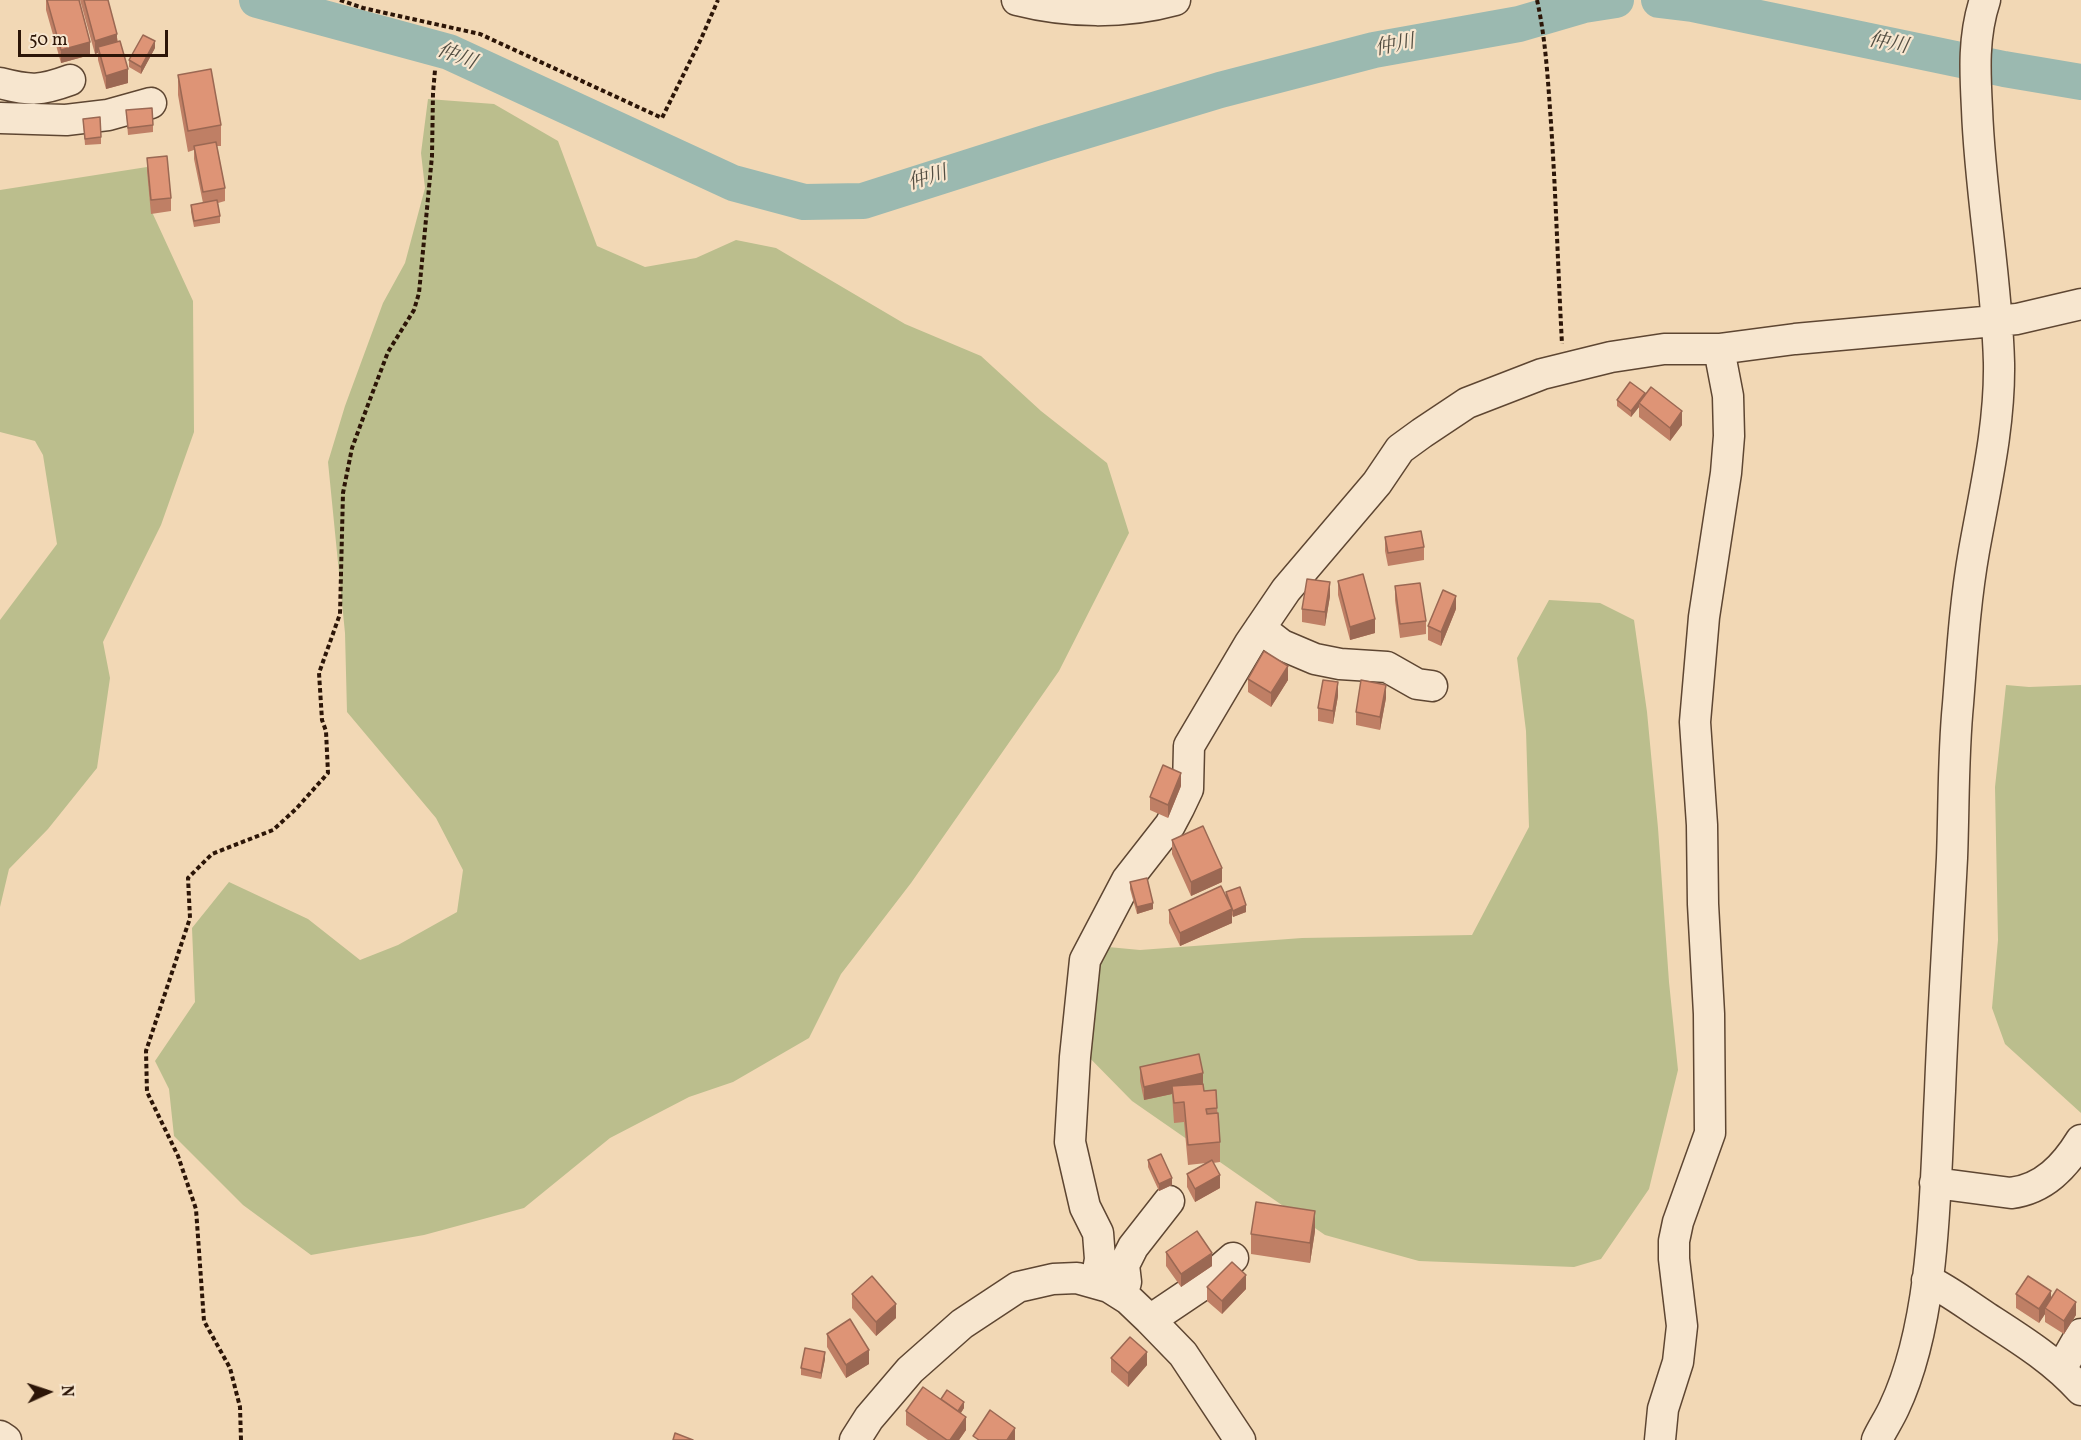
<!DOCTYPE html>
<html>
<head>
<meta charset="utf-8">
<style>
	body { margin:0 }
	#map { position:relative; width:2081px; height:1440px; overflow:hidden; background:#f2d8b5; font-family:Vollkorn,serif }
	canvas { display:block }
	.north { position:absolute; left:18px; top:1362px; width:60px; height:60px; -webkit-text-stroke:4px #f7e6cf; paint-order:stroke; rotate:87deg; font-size:16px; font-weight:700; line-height:24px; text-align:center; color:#2c1507 }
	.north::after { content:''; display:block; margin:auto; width:21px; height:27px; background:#2c1507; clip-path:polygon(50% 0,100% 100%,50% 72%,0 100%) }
	.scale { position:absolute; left:18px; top:30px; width:150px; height:27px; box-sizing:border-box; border:3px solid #2c1507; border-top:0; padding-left:8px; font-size:18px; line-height:21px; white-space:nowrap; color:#2c1507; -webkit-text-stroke:4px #f7e6cf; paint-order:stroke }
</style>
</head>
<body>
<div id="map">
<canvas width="2081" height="1440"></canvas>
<div class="north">N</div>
<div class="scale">50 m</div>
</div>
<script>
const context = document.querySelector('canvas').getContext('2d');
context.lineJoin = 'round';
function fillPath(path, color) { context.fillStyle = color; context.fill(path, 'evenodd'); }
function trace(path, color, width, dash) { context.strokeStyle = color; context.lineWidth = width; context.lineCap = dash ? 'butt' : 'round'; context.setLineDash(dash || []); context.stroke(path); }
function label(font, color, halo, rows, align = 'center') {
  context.font = font + ' Vollkorn,"Noto Serif JP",serif'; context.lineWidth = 4.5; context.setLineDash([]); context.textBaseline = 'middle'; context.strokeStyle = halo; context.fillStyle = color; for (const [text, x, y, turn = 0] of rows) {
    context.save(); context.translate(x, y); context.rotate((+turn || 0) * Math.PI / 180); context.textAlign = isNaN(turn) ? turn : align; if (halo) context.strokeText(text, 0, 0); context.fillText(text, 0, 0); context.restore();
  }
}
fillPath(new Path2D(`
	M428 99 494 104 558 141 597 246 645 267 696 258 736 240 776 248 905 324 981 356 1041 411 1107 463 1129 533 1059 671 911 883 841 974 809 1038 733 1082 689 1097 610 1138 524 1208 424 1235 311 1255 243 1205 174 1136 169 1089 155 1061 195 1002 192 928 229 882 308 919 360 960 398 945 457 912 463 870 436 818 347 712 345 633 328 462 345 406 383 303 405 263 425 188 421 153Z
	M147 167 152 212 193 301 194 432 161 525 103 642 110 678 97 768 48 829 9 869 0 907V620L57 544 43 455 35 441 0 432V190Z
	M1549 600 1600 603 1634 620 1647 712 1658 828 1669 982 1678 1070 1649 1189 1601 1259 1574 1267 1419 1261 1325 1235 1132 1101 1077 1045 1080 1001 1108 947 1140 950 1302 938 1472 935 1529 827 1526 731 1517 658Z
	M2006 685 2029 687 2081 685V1113L2005 1044 1992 1008 1998 940 1995 787Z`), '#bbbe8d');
trace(new Path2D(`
	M257 0 449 52 733 183 804 202 863 201 1045 143 1220 90 1374 50 1519 24 1584 5 1616 0
	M1659 0 1692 4 2004 69 2081 82`), '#9bb9b0', 36);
const minor = new Path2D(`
	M1017 0C1068 13 1124 14 1175 0
	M0 83C31 91 40 91 70 80
	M0 118 66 120 108 115 151 103
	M1260 628 1282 645 1315 659 1340 664 1387 667 1417 684 1432 686
	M1935 1183 2011 1193C2044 1189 2065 1166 2081 1140
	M1927 1280C1948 1290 1966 1304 1986 1317 2020 1339 2054 1360 2081 1390
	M1096 1282 1100 1259 1098 1233 1085 1207 1070 1142 1075 1057 1085 960 1127 880 1170 825 1179 808 1188 789 1189 746 1250 643 1286 590 1377 483 1400 449 1422 433 1467 403 1542 374 1611 357 1664 349H1719L1795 339 2017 319 2081 304
	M1122 1295 1126 1282 1124 1265 1133 1247 1169 1201
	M1150 1320 1202 1285 1233 1258
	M2061 1369 2081 1334
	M0 1436 6 1440
	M855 1440 869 1418 910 1370 962 1324 1018 1287 1053 1279 1077 1278 1109 1287 1128 1299 1150 1320 1183 1354 1240 1440
	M1660 1440 1663 1409 1678 1362 1682 1326 1674 1259V1241L1678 1222 1710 1133 1709 1014 1703 904 1702 825 1695 722 1704 617 1726 473 1729 436 1728 396 1719 349
	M1877 1440C1882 1429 1889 1419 1894 1408 1936 1320 1935 1188 1940 1091 1943 1013 1948 936 1952 858 1954 806 1953 755 1958 704 1962 653 1965 602 1974 551 1985 489 2000 427 1999 363 1997 279 1980 194 1977 109 1975 72 1973 36 1985 0`);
trace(minor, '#5e4632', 33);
trace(new Path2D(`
	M340 0 363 8 480 34 662 118 701 39 718 0
	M1537 0C1546 40 1548 83 1551 123 1556 197 1558 270 1562 344
	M241 1440 240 1407 230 1368 204 1321 196 1209 178 1156 147 1092 146 1051 190 918 188 878 212 854 273 830 296 809 328 773 326 731 322 720 319 673 340 614 343 493 352 448 369 402 388 352 414 310 419 293 432 156 433 93 435 70`), '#2c1507', 4, [4.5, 3]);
trace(minor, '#f7e6cf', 30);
fillPath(new Path2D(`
	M46 0H79L90 55 61 63 46 10Z
	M80 0H108L128 83 106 89 98 60V53L95 54Z
	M155 48 141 74 129 67V60Z
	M178 75 221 125V146H217L225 188V201L218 203 220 216V223L194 227 191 212V205L203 203 194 159V150L188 152 178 95Z
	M126 110 153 125V132L128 135Z
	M83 119 101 137V144L85 145Z
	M147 158 171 198V211L151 214 147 171Z
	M1645 396 1682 425 1670 441 1639 417V407L1631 417 1617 406V400Z
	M1385 537 1424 547V560L1388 566 1385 551Z
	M1338 581 1375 633 1350 640 1338 595Z
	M1395 586 1426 621V634L1400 638 1395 600Z
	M1330 596 1325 626 1302 622V609Z
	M1456 609 1441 646 1428 640V626Z
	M1248 679 1288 680 1271 707 1248 692Z
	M1338 696 1333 724 1318 721V708Z
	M1386 698 1380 730 1356 725V712Z
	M1181 786 1168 818 1150 810V797Z
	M1172 840 1222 882 1191 896 1172 854Z
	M1130 882 1153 909 1137 914 1130 889Z
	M1226 892 1246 912 1233 917 1232 915V923L1180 946 1169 923V910L1226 896Z
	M1140 1067 1203 1084 1204 1091 1217 1108 1220 1142V1162L1213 1163 1220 1188 1195 1202 1187 1187V1174L1206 1163 1188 1165 1184 1122 1174 1123 1172 1094 1144 1100 1140 1081Z
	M1148 1160 1172 1185 1159 1191 1148 1167Z
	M1315 1231 1310 1263 1251 1254V1234Z
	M1166 1252 1212 1266 1181 1287 1166 1266Z
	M1207 1287 1246 1289 1222 1314 1207 1301Z
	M852 1294 896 1318 876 1336 852 1308Z
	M2016 1294 2051 1299 2076 1315 2064 1334 2045 1322V1314L2039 1323 2016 1308Z
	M827 1334 869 1364 846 1378 827 1347Z
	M1111 1358 1147 1365 1128 1387 1111 1372Z
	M825 1359 821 1379 801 1375V1368Z
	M941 1399 964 1408 961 1413 966 1430 959 1440H928L906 1425V1411Z`), '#bf7f65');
fillPath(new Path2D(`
	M117 34V48L98 47V53L95 54V41Z
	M155 41V48L141 74V67Z
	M90 42V55L61 63V50Z
	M128 69V83L106 89V76Z
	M1645 393V400L1639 403V407L1631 417V411Z
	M1682 411V425L1670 441V428Z
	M1330 582V596L1325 626V612Z
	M1456 596V609L1441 646V632Z
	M1375 619V633L1350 640V627Z
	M1288 666V680L1271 707V693Z
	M1338 682V696L1333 724V711Z
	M1386 685V698L1380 730V717Z
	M1181 773V786L1168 818V805Z
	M1222 868V882L1191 896V882Z
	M1153 903V909L1137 914V907Z
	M1246 905V912L1233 917V911Z
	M1232 909V923L1180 946V933Z
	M1203 1073V1087L1172 1086V1094L1144 1100V1087Z
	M1220 1175V1188L1195 1202V1189Z
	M1172 1178V1185L1159 1191V1184Z
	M1315 1211V1231L1310 1263V1243Z
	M1212 1253V1266L1181 1287V1274Z
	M1246 1275V1289L1222 1314V1301Z
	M2051 1291V1305L2045 1308V1314L2039 1323V1309Z
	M2076 1302V1315L2064 1334V1321Z
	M896 1304V1318L876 1336V1322Z
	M869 1350V1364L846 1378V1365Z
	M825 1352V1359L821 1379V1373Z
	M1147 1352V1365L1128 1387V1373Z
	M964 1402V1408L956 1420V1413Z
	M966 1417V1430L959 1440H950Z
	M1015 1428V1440H1007Z`), '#9b6853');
const building = new Path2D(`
	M47 0H79L90 42 61 50Z
	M84 0H108L117 34 95 41Z
	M143 35 155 41 141 67 129 60Z
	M120 41 128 69 106 76 98 47Z
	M211 69 221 125 188 131 178 75Z
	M152 108 153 125 128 128 126 110Z
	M100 117 101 137 85 139 83 119Z
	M216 142 225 188 203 192 194 146Z
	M167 156 171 198 151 200 147 158Z
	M217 200 220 216 194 221 191 205Z
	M1630 382 1645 393 1631 411 1617 400Z
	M1651 387 1682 411 1670 428 1639 403Z
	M1421 531 1424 547 1388 553 1385 537Z
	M1363 574 1375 619 1350 627 1338 581Z
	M1307 579 1330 582 1325 612 1302 609Z
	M1420 583 1426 621 1400 624 1395 586Z
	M1443 590 1456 596 1441 632 1428 626Z
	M1264 651 1288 666 1271 693 1248 679Z
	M1323 680 1338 682 1333 711 1318 708Z
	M1361 680 1386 685 1380 717 1356 712Z
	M1163 765 1181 773 1168 805 1150 797Z
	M1203 826 1222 868 1191 882 1172 840Z
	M1147 878 1153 903 1137 907 1130 882Z
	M1221 886 1232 909 1180 933 1169 910Z
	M1240 887 1246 905 1233 911 1226 892Z
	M1199 1054 1203 1073 1144 1087 1140 1067Z
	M1203 1084 1204 1091 1216 1090 1217 1108 1206 1109 1207 1114 1218 1113 1220 1142 1188 1145 1184 1102 1174 1103 1172 1086Z
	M1161 1154 1172 1178 1159 1184 1148 1160Z
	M1212 1160 1220 1175 1195 1189 1187 1174Z
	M1256 1202 1315 1211 1310 1243 1251 1234Z
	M1197 1231 1212 1253 1181 1274 1166 1252Z
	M1232 1262 1246 1275 1222 1301 1207 1287Z
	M872 1276 896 1304 876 1322 852 1294Z
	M2028 1276 2051 1291 2039 1309 2016 1294Z
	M2057 1289 2076 1302 2064 1321 2045 1308Z
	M850 1319 869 1350 846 1365 827 1334Z
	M1130 1337 1147 1352 1128 1373 1111 1358Z
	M805 1348 825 1352 821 1373 801 1368Z
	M923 1387 966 1417 950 1440H947L906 1411Z
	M947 1390 964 1402 958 1411 941 1399Z
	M990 1410 1015 1428 1007 1440H979L973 1436Z
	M675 1433 693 1440H673Z`);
fillPath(building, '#de9476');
trace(building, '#9b6853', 1.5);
label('italic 20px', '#534e42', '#f7e6cf', [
	["仲川",1888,45,11],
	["仲川",1395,47,-11],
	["仲川",456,58,21],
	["仲川",928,180,-17]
]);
</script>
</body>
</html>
